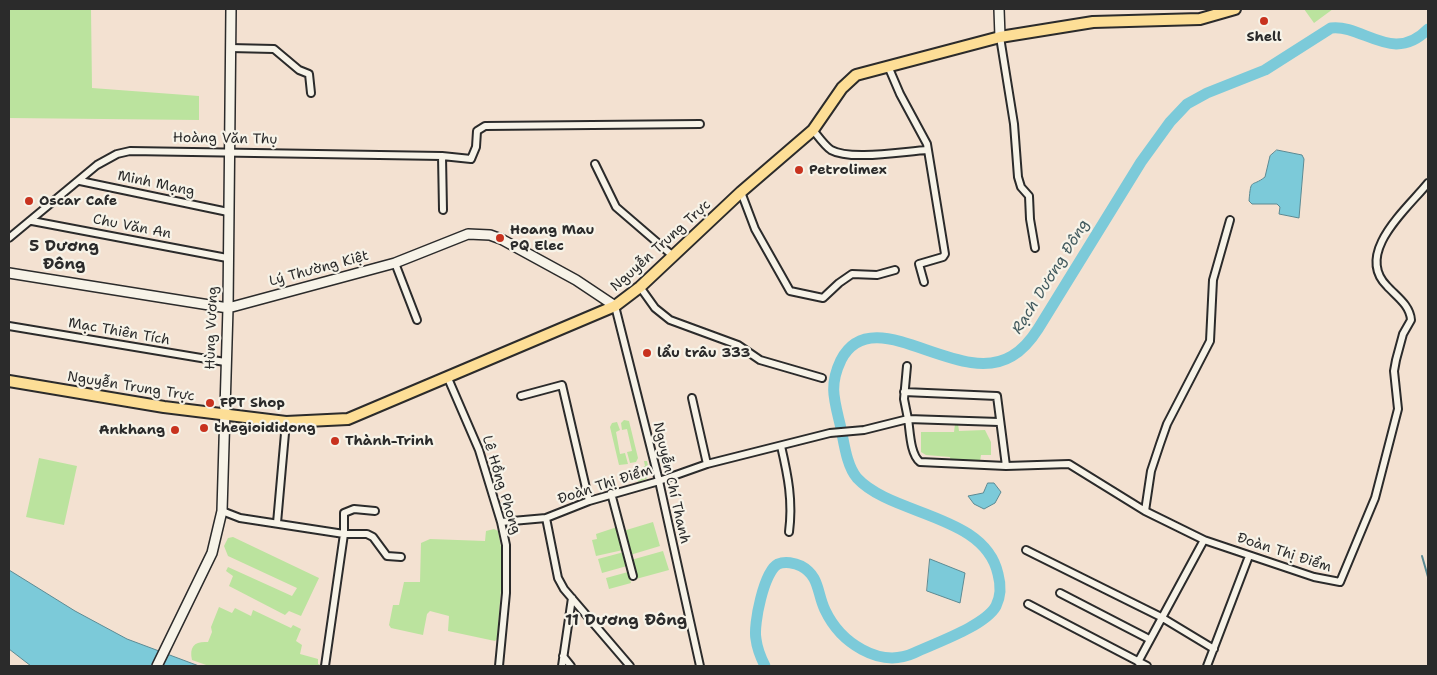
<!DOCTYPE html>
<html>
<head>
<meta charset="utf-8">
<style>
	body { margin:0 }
	#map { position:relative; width:1437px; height:675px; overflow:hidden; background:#f3e1d1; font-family:"Shantell Sans",sans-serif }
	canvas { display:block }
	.frame { position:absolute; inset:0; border:10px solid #2b2b2b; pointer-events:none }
</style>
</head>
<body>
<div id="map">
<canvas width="1437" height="675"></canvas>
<div class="frame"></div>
</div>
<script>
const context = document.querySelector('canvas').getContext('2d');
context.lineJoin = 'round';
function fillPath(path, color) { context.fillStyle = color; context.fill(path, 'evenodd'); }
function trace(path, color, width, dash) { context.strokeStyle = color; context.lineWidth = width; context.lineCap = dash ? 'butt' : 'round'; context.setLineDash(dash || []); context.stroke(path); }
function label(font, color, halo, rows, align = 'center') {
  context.font = font + ' "Shantell Sans",sans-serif'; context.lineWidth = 4.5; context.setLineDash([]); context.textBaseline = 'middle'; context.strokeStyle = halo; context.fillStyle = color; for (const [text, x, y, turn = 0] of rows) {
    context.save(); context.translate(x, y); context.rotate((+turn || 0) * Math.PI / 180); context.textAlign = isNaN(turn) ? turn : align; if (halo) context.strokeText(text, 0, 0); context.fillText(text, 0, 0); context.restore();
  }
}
fillPath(new Path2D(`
	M9 9H91L92 88 199 96V120L9 118Z
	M1304 9H1333L1314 23Z
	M624 420 629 421 638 458 636 462 630 463 627 452 632 451 627 429 622 430 621 423Z
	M617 422 620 430 616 432 620 454 625 453 628 464 619 465 610 427 612 423Z
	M955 424H958L959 431 985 430 991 442V455H981L980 462H951L950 457 926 455 921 452V432H954Z
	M39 458 77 466 64 525 26 517Z
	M644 461H647L650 475 646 479 638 482 634 473 642 471 641 468 645 466Z
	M653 522 660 546 630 555 623 531Z
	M617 527 623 550 596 556 592 540 597 539 596 534Z
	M494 529 498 531 502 552V577L497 639 495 641 448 631 449 616 430 611 427 614 423 635 391 628 389 625 393 605H399L404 582H420L421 543 430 539 485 541 486 531Z
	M233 537 319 578 301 616 289 611 285 615 229 586 233 576 226 571 228 567 292 596 297 588 228 556 224 546 228 538Z
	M663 551 669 570 636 579 631 560Z
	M624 552 627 566 602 573 598 559Z
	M628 572 631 583 609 589 606 578Z
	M219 607 232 613 235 608 251 616 253 610 291 628 293 625 301 629 296 641 302 645 300 654 318 659V664L324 666H209L192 660C189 646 195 641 208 642L212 632 211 627Z`), '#bbe39e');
const water = new Path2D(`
	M1277 150 1302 155 1304 159 1299 218 1279 214 1280 207 1277 204H1252L1249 201C1251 177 1251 188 1265 177L1270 156Z
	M988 483H994L1001 492 995 503 984 509 974 504 968 496 983 493Z
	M930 559 965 573 960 603 927 591Z
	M9 570 75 611 127 639 199 666H31L9 649Z`);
fillPath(water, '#7ccad9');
trace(water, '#5c8a93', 1);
trace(new Path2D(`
	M1422 556 1428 577`), '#5c8a93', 2);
trace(new Path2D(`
	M765 666C761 658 757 648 756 639 753 625 764 571 778 564 785 561 795 563 801 566 820 576 817 594 825 610 840 642 879 669 914 653 935 643 985 626 996 606 1001 596 1001 585 998 574 985 514 892 516 857 478 846 465 844 441 840 424 834 399 829 385 841 360 873 298 958 389 1012 356 1024 349 1031 340 1038 329L1141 162 1170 122 1187 104 1207 93 1265 70 1331 28C1363 24 1393 65 1428 29`), '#7ccad9', 11);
const street = new Path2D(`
	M1000 37 1014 124 1018 177 1021 187 1029 196 1030 219 1035 248
	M230 48 274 49 299 70 309 74 311 93
	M888 66 900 94 927 144 945 254 943 257 919 264 924 282
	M813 130C818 136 824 145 831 150 851 161 905 151 928 150
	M442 156 443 210
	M595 164 616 207 673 256
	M80 181 228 212
	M741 192 755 229 790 291 823 298 839 283 852 274 877 275 895 270
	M32 221 227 258
	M9 238 97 165 117 154 130 151 442 156 471 159 476 147 477 131 485 126 700 124
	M395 263 417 320
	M640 287 655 308 670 320 738 345 760 360 822 378
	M615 306 659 481 700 666
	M9 326 225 362
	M907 366 904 399 908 419 999 422
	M447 376 479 450 501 522 506 545V593L499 666
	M904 392 997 396 1006 466
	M521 396 562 385 589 501
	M692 398 707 464
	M781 446C788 476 793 501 789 532
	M611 493 633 576
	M222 511 240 518 344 534 325 666
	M375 511 354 509 344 513V534H367L373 537 387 556 401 557
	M1145 511 1151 471 1160 444 1167 424 1210 341 1213 280 1230 220
	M546 518 558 578 564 589 630 666
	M501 522 546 518 589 501 659 481 707 464 830 433 864 430 908 419C910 431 910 454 920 462L1006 466 1069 464 1145 511 1204 540 1314 577 1340 582 1375 498 1398 409 1394 371 1396 360 1403 334 1411 320C1410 305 1396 296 1387 286 1354 253 1407 209 1428 183
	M277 523 286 422
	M1026 550 1161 617 1214 649
	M1060 593 1149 639
	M1028 604 1147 666
	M563 656 571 666
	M1138 662 1204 540
	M562 666 572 598
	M1207 666 1249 556`);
const secondary = new Path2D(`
	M999 9 1000 37
	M9 273 228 308 395 263 468 234 490 235 501 239 576 280 615 306
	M157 666 212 553 222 511 228 308 231 9`);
const primary = new Path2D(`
	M9 381 164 407 286 422 348 419 615 306 640 287 741 192 813 130 842 88 856 75 1000 37 1093 22 1200 19 1235 9`);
trace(street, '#2b2b2b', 10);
trace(secondary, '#2b2b2b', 12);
trace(primary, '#2b2b2b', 14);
trace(street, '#f7f3e8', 6);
trace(secondary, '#f7f3e8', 9);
trace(primary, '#fdde96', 10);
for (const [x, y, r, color] of [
	[1264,21,5,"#c8321e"],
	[799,170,5,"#c8321e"],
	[29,201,5,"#c8321e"],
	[500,238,5,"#c8321e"],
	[647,353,5,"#c8321e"],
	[210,403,5,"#c8321e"],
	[204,428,5,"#c8321e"],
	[175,430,5,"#c8321e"],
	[335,441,5,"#c8321e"]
]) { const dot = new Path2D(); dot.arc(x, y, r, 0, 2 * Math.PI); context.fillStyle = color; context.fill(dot); trace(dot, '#f7f3e8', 2); }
label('bold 14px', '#2b2b2b', '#f7f3e8', [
	["Shell",1264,37,"center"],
	["Petrolimex",809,170],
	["Oscar Cafe",39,201],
	["Hoang Mau",510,230],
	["PQ Elec",510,246],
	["lẩu trâu 333",657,353],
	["FPT Shop",220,403],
	["thegioididong",214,428],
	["Ankhang",165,430,"right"],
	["Thành-Trinh",345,441]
], 'left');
label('14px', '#2b2b2b', '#f7f3e8', [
	["Hoàng Văn Thụ",225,139,1],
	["Minh Mạng",156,184,12],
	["Chu Văn An",132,227,11],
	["Nguyễn Trung Trực",661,246,-42],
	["Lý Thường Kiệt",319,269,-15],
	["Hùng Vương",212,328,-88],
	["Mạc Thiên Tích",119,332,10],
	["Nguyễn Trung Trực",131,387,9],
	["Nguyễn Chí Thanh",671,483,77],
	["Lê Hồng Phong",501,485,73],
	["Đoàn Thị Điểm",605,485,-18],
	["Đoàn Thị Điểm",1284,553,18]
]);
label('italic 15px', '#435b5f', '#f7f3e8', [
	["Rạch Dương Đông",1051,277,-58]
]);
label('bold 16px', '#2b2b2b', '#f7f3e8', [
	["5 Dương",64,247],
	["Đông",64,265],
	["11 Dương Đông",626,621]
]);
</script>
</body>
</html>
